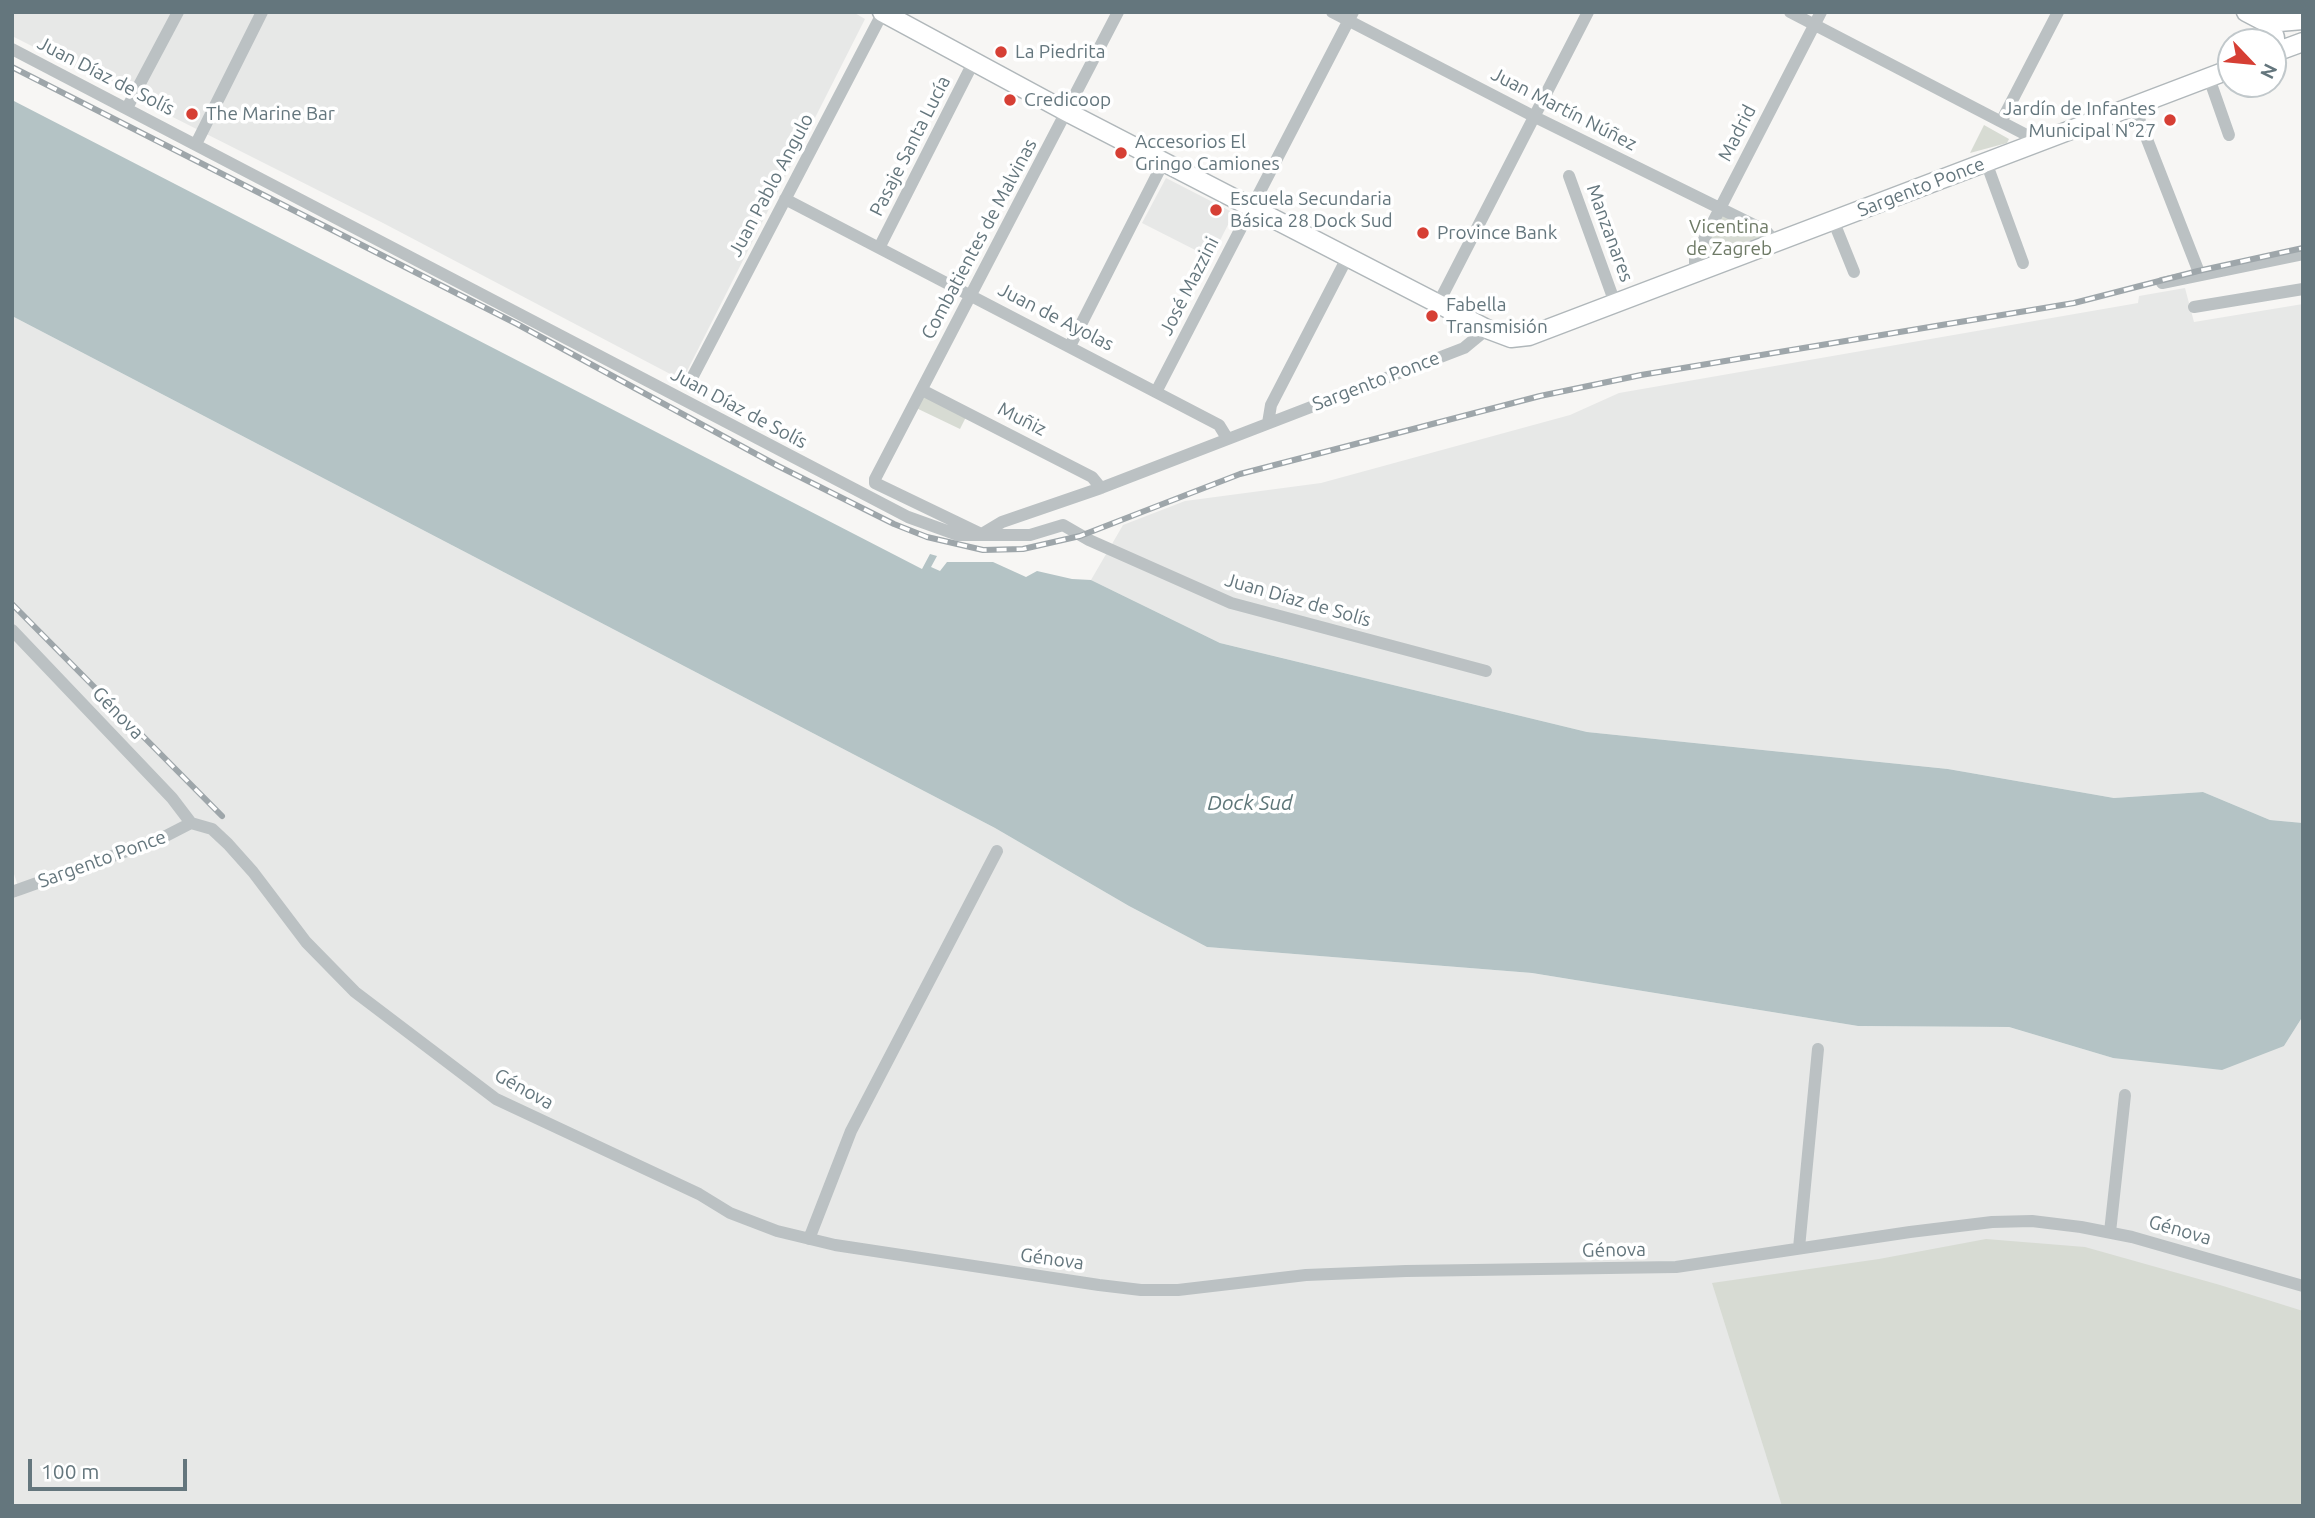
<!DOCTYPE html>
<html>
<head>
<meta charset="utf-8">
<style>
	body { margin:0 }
	#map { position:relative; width:2315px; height:1518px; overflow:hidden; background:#f7f6f4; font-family:Ubuntu,sans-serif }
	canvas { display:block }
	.frame { position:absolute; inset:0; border:14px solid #64767d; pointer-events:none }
	.north { position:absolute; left:2217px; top:28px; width:70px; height:70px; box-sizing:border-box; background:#fff; border:2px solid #c1c8cb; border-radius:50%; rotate:116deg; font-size:19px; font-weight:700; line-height:28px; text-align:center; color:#64767d }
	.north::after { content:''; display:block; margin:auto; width:24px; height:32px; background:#d63f34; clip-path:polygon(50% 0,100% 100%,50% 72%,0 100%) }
	.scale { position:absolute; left:28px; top:1459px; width:159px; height:32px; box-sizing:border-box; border:4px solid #64767d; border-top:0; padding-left:9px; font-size:21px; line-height:24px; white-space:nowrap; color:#64767d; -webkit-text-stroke:5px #fff; paint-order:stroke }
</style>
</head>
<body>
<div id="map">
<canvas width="2315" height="1518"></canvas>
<div class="frame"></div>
<div class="north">N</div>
<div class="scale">100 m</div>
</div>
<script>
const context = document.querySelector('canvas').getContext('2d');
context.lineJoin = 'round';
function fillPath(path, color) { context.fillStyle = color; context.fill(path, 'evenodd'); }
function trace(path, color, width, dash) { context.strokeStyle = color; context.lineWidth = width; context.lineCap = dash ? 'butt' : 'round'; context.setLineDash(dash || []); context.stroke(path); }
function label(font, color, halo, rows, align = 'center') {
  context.font = font + ' Ubuntu,sans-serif'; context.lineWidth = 7; context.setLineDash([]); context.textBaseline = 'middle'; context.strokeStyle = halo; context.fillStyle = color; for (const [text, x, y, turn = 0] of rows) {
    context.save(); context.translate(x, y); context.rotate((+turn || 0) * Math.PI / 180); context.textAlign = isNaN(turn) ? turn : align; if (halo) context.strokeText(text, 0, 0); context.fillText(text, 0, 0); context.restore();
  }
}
fillPath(new Path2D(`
	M12 12H853L865 19 685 375 677 371 674 376 383 223 12 36Z
	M1166 178 1234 213 1211 258 1142 223Z
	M2185 288 2194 322 2303 304V823L2270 820 2203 792 2114 798 1948 769 1587 732 1220 643 1091 580 1123 525 1185 501 1321 483 1570 415 1619 393 2138 303 2139 296Z
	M12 316 995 828 1129 906 1207 947 1532 973 1858 1026 2009 1027 2113 1058 2284 1046 2303 1016V1506H12V899L21 895 12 868Z`), '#e7e8e7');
fillPath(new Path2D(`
	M1984 125 2009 139 2007 143 1970 153Z
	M1719 209 1771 235 1695 273Z
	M922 390 968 413 960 429 912 406Z
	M1986 1239 2085 1247 2220 1285 2303 1311V1506H1782L1712 1283 1879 1259Z`), '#d7dbd3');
fillPath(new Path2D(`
	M12 100 922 569 930 554 937 556 931 567 940 571 947 562H993L1026 577 1037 571 1072 579 1091 580 1220 643 1587 732 1948 769 2114 798 2203 792 2270 820 2303 823V1016L2284 1046 2222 1070 2113 1058 2009 1027 1858 1026 1532 973 1207 947 1129 906 995 828 12 316Z`), '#b4c3c5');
const secondary = new Path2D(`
	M882 12 1067 112 1487 329 1511 338 1529 336 2231 69
	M2246 12 2267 23 2303 20
	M2267 23C2274 31 2278 41 2273 52
	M2273 53 2303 42`);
trace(secondary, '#b0b7ba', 21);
trace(new Path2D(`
	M1332 12 1535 117 1766 231 1776 243
	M1790 12 2040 142
	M12 49 908 517 958 535H1030L1063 525 1089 540 1231 603 1486 671
	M2209 78 2229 135
	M2134 106 2200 275
	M127 108 178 12
	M2002 120 2058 12
	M196 144 262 12
	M1986 162 2023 263
	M1569 176 1615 303
	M785 199 1219 425 1227 438
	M1833 220 1854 272
	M879 248 974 61
	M1695 273V257L1821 12
	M2162 283 2303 254
	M1438 304 1588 12
	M2194 307 2303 289
	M1070 346 1164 161
	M693 376 883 12
	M922 390 1092 477 1101 488
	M1156 392 1353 12
	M1268 423 1271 405 1348 256
	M981 534 875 483V479L1118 12
	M982 534 1002 522 1101 488 1464 348 1487 329
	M12 630 172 798 191 823 212 829 228 844 253 872 306 942 355 992 496 1099 699 1194 730 1213 777 1231 835 1245 1099 1285 1141 1290H1178L1306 1275 1406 1271 1676 1267 1910 1232 1992 1222 2032 1221 2081 1227 2132 1237 2303 1286
	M12 892 160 839 191 823
	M2110 1232 2125 1095
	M809 1239 851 1131 997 851
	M1799 1248 1818 1049`), '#bbc1c3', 12);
trace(secondary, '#fff', 18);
const rail = new Path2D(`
	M12 67 517 324 778 466 894 524 927 537 983 550 1023 549 1080 536 1240 474 1540 396 1641 375 2074 303 2198 271 2303 248
	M12 604 222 816`);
trace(rail, '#9ea6aa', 6);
trace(rail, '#fff', 3.5, [10]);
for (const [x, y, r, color] of [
	[1001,52,7,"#d63f34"],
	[1010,100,7,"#d63f34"],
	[192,114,7,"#d63f34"],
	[2170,120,7,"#d63f34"],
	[1121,153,7,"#d63f34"],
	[1216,210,7,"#d63f34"],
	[1423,233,7,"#d63f34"],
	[1432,316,7,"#d63f34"]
]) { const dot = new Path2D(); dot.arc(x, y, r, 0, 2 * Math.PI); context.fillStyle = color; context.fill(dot); trace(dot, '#fff', 2.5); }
label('19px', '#64767d', '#fff', [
	["La Piedrita",1015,52],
	["Credicoop",1024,100],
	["Jardín de Infantes",2156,109,"right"],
	["Municipal N°27",2156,131,"right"],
	["The Marine Bar",206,114],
	["Accesorios El",1135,142],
	["Gringo Camiones",1135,164],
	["Escuela Secundaria",1230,199],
	["Básica 28 Dock Sud",1230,221],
	["Province Bank",1437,233],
	["Fabella",1446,305],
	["Transmisión",1446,327]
], 'left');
label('19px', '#64767d', '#fff', [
	["Juan Díaz de Solís",106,76,27],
	["Juan Martín Núñez",1564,109,27],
	["Madrid",1737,133,-63],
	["Pasaje Santa Lucía",910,146,-63],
	["Juan Pablo Angulo",771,185,-62],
	["Sargento Ponce",1921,187,-21],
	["Manzanares",1610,233,70],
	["Combatientes de Malvinas",979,239,-62],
	["José Mazzini",1189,286,-63],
	["Juan de Ayolas",1056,317,27],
	["Sargento Ponce",1376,381,-21],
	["Juan Díaz de Solís",739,408,28],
	["Muñiz",1022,419,27],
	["Juan Díaz de Solís",1298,600,16],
	["Génova",118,713,46],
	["Sargento Ponce",102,859,-20],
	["Génova",524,1089,29],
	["Génova",2180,1230,16],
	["Génova",1614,1250,-1],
	["Génova",1052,1259,8]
]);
label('19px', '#6e7a66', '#fff', [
	["Vicentina",1729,227],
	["de Zagreb",1729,249]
]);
label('italic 21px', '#5e7678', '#fff', [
	["Dock Sud",1250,803]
]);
</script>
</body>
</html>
